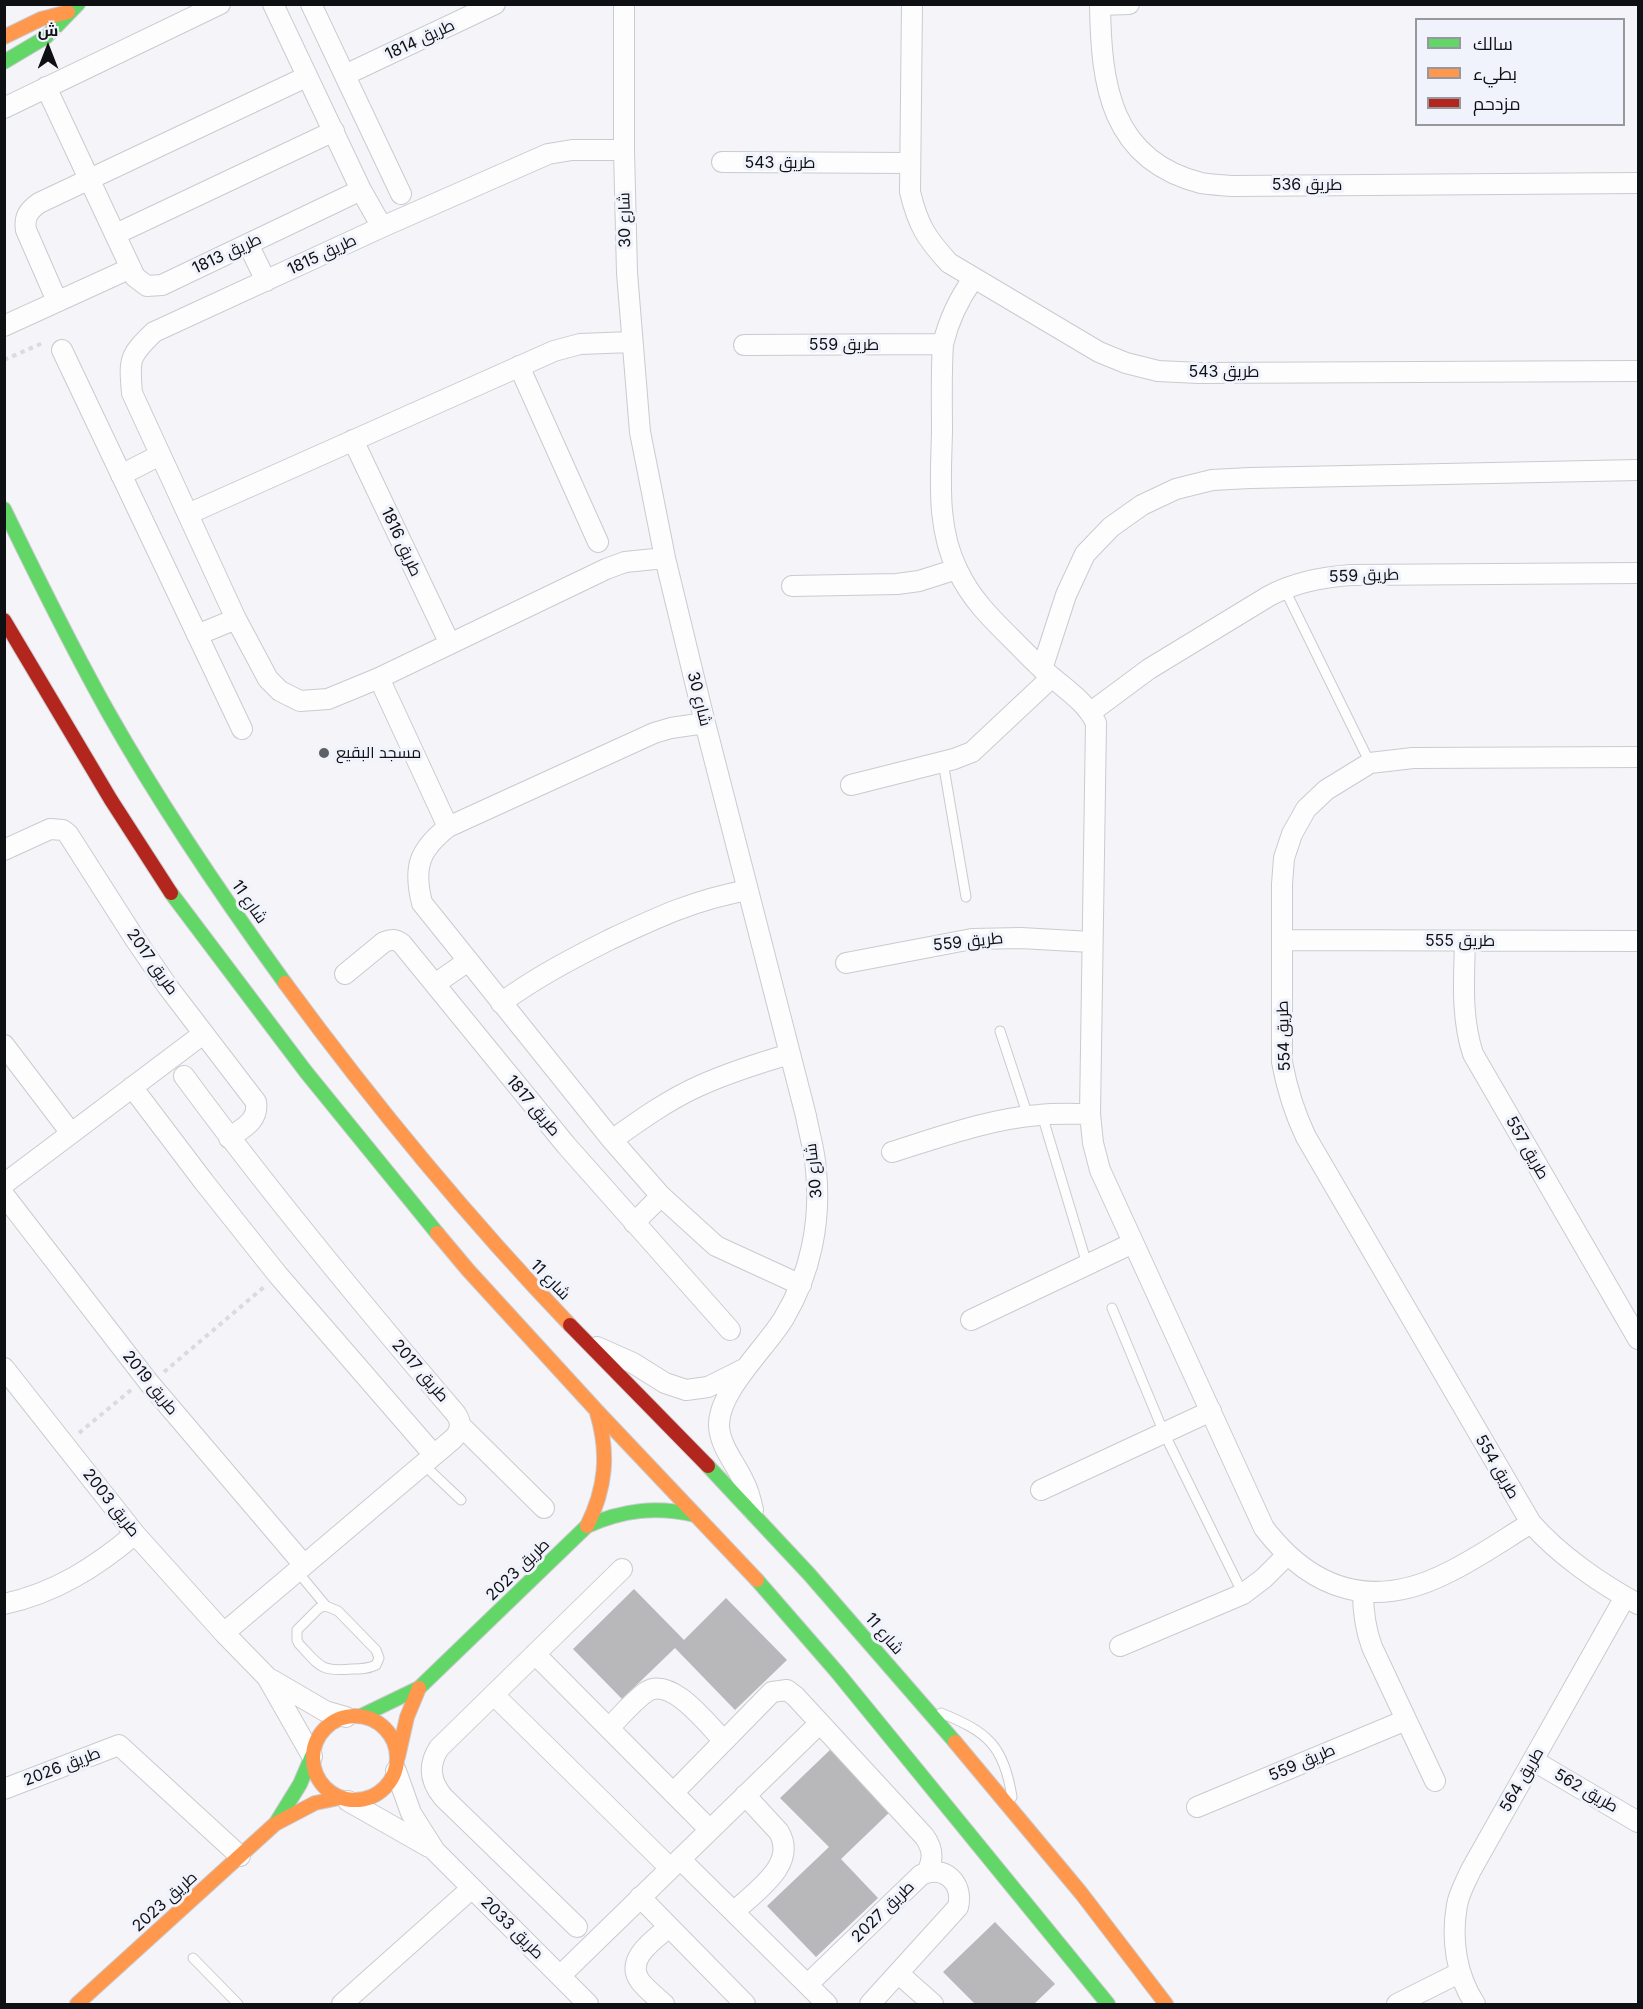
<!DOCTYPE html>
<html>
<head>
<meta charset="utf-8">
<style>
	body { margin:0 }
	#map { position:relative; width:1643px; height:2009px; overflow:hidden; background:#f4f4f9; font-family:Inter,Cairo,sans-serif }
	canvas { display:block }
	.frame { position:absolute; inset:0; border:6px solid #0f1013; pointer-events:none }
	.legend { position:absolute; left:1415px; top:18px; width:210px; height:108px; box-sizing:border-box; background:#f1f3fc; border:2px solid #97989f; margin:0; padding:8px 10px; list-style:none; font-size:18px; color:#0f1013 }
	.legend li { display:flex; align-items:center; gap:12px; height:30px }
	.legend b { width:30px; border:2px solid #97989f }
	.north { position:absolute; left:18px; top:18px; width:60px; height:60px; -webkit-text-stroke:4px #f1f3fc; paint-order:stroke; rotate:0deg; font-size:16px; font-weight:700; line-height:24px; text-align:center; color:#0f1013 }
	.north::after { content:''; display:block; margin:auto; width:21px; height:27px; background:#0f1013; clip-path:polygon(50% 0,100% 100%,50% 72%,0 100%) }
</style>
</head>
<body>
<div id="map">
<canvas width="1643" height="2009"></canvas>
<div class="frame"></div>
<ul class="legend">
<li><b style="height:8px;background:#63d668"></b>سالك</li>
<li><b style="height:8px;background:#ff974d"></b>بطيء</li>
<li><b style="height:8px;background:#b3261e"></b>مزدحم</li>
</ul>
<div class="north">ش</div>
</div>
<script>
const context = document.querySelector('canvas').getContext('2d');
context.lineJoin = 'round';
function fillPath(path, color) { context.fillStyle = color; context.fill(path, 'evenodd'); }
function trace(path, color, width, dash) { context.strokeStyle = color; context.lineWidth = width; context.lineCap = dash ? 'butt' : 'round'; context.setLineDash(dash || []); context.stroke(path); }
function label(font, color, halo, rows, align = 'center') {
  context.font = font + ' Inter,Cairo,sans-serif'; context.lineWidth = 6; context.setLineDash([]); context.textBaseline = 'middle'; context.strokeStyle = halo; context.fillStyle = color; for (const [text, x, y, turn = 0] of rows) {
    context.save(); context.translate(x, y); context.rotate((+turn || 0) * Math.PI / 180); context.textAlign = isNaN(turn) ? turn : align; if (halo) context.strokeText(text, 0, 0); context.fillText(text, 0, 0); context.restore();
  }
}
fillPath(new Path2D(`
	M634 1589 684 1640 726 1598 787 1660 735 1710 675 1648 622 1699 573 1649Z
	M832 1748 892 1810 841 1859 878 1898 816 1957 767 1906 829 1847 780 1798Z
	M995 1922 1055 1984 1034 2004H975L943 1972Z`), '#b8b8bb');
const lane = new Path2D(`
	M1284 588 1370 763
	M943 762 966 897
	M1000 1031 1028 1116
	M1042 1115 1087 1264
	M1112 1308 1164 1433 1243 1594
	M423 1464 461 1500
	M297 1571 326 1606
	M326 1606 338 1611 376 1650 379 1658 376 1665C368 1669 360 1669 352 1669 320 1672 320 1666 299 1644L297 1640V1630L319 1608Z
	M941 1713C988 1732 1004 1746 1012 1797
	M193 1958 238 2004`);
const street = new Path2D(`
	M273 4 361 190 382 227
	M311 4 401 194
	M624 4V150L627 273 640 432 665 558 705 723 806 1116C809 1133 815 1152 816 1170 821 1221 811 1273 784 1318 766 1348 718 1391 719 1426 720 1446 735 1463 743 1480 748 1489 751 1500 753 1510
	M912 4 910 192C918 225 926 238 949 263L1099 352 1126 363 1158 371 1199 373 1638 371
	M1100 4C1101 84 1110 160 1201 183 1211 185 1223 185 1233 186L1638 183
	M1100 5 1129 4
	M345 75 495 4
	M46 87 135 277 147 286 162 285 361 190
	M4 108 220 4
	M624 150H572L548 154 382 227 154 332C129 356 129 359 132 393L236 619 268 679 280 691 300 701 328 699 379 678 606 569 625 562 665 558
	M722 162 910 163
	M116 234 334 131
	M248 244 266 281
	M973 279C958 300 949 319 943 344 941 373 942 402 942 431 941 478 936 528 958 571 972 601 995 622 1018 645 1027 654 1035 663 1045 671 1062 687 1086 701 1096 723L1090 1114 1093 1143 1100 1170 1264 1528C1313 1592 1374 1610 1447 1573 1476 1559 1503 1540 1531 1523
	M57 301 26 230C24 217 28 211 39 203L306 77
	M4 326 131 268
	M744 345 943 344
	M62 350 242 729
	M519 366 598 542
	M353 440 450 644
	M121 475 160 455
	M188 514 554 351 580 344 632 342
	M792 586 897 584 919 581 957 569
	M197 635 236 619
	M1042 669 1066 595 1085 554 1111 527 1142 505 1176 489 1212 480 1250 478 1638 470
	M379 678 448 827
	M1091 712 1149 669 1269 596C1295 582 1322 577 1351 575L1638 573
	M705 723 671 728 654 733 448 827C419 850 413 867 422 903L612 1140 661 1196 716 1246 801 1285
	M1638 757 1413 758 1370 763 1326 790 1306 809 1292 834 1284 858 1282 884V1062C1287 1089 1294 1112 1306 1137L1531 1523C1559 1555 1601 1584 1638 1604
	M851 785 954 759 972 752 1052 677
	M4 850 50 829 63 830 68 834 135 939 168 987 256 1102C259 1121 243 1128 229 1138
	M1282 940 1638 941
	M1465 941C1464 980 1461 1017 1473 1054L1638 1339
	M846 963 972 939 1021 938 1091 942
	M345 974 384 942C392 939 396 939 402 944L566 1145 730 1330
	M435 984 468 961
	M501 1003C535 978 571 959 609 940 658 917 694 900 748 890
	M4 1045 71 1133
	M184 1076C270 1193 362 1304 456 1414 462 1423 461 1431 453 1439L224 1633
	M132 1087 204 1182 278 1275 434 1455
	M612 1140C640 1120 668 1100 699 1086 728 1073 759 1063 790 1054
	M892 1152C940 1137 989 1119 1039 1115 1056 1113 1073 1114 1090 1114
	M4 1184 203 1034
	M4 1195 150 1384 304 1565
	M634 1223 661 1196
	M971 1320 1133 1243
	M597 1347 633 1363 665 1383 686 1390 708 1387 744 1369
	M4 1368 135 1534 224 1633 267 1677 312 1756
	M460 1425 544 1508
	M1041 1490 1211 1411
	M1363 1592C1363 1612 1365 1628 1372 1647L1435 1781
	M4 1604C55 1593 96 1567 135 1534
	M1120 1646 1243 1594 1264 1578 1287 1555
	M535 1654 710 1830
	M272 1680 325 1711 346 1717
	M494 1695 670 1868
	M609 1728C620 1717 632 1702 646 1692 671 1675 708 1725 724 1741
	M1534 1761 1638 1822
	M396 1771 411 1813 435 1851 588 2004
	M4 1789 119 1745 240 1856
	M673 1793 772 1692 787 1690 795 1696 924 1836C933 1848 934 1859 927 1872
	M348 1801 429 1847
	M1197 1807 1406 1720
	M680 1859 827 2004
	M640 1897 745 2004
	M734 1912C754 1892 798 1865 779 1832L745 1795
	M577 1927 443 1797C430 1781 428 1765 439 1748L622 1569
	M899 1974 933 2004
	M560 1976 820 1723
	M808 1984 921 1875C944 1864 964 1883 958 1907L870 2004
	M342 2004 472 1888
	M664 2004C656 1997 646 1989 640 1981 624 1959 655 1939 669 1927
	M1397 2004 1459 1973
	M1475 2004C1456 1975 1451 1939 1457 1905 1459 1893 1466 1881 1471 1870L1625 1597`);
const fast = new Path2D(`
	M4 62 46 37 78 4
	M4 509C37 577 71 646 108 712 161 806 222 896 285 983
	M171 893 306 1072 437 1233
	M708 1466 809 1574 955 1742
	M757 1580 837 1672 1108 2004
	M361 1716 419 1688 587 1526C623 1510 656 1506 695 1515
	M276 1823 300 1784 312 1756`);
const slow = new Path2D(`
	M4 37 41 19 68 12
	M285 983C373 1103 467 1217 570 1325
	M437 1233 468 1270 597 1411 757 1580
	M587 1526C606 1488 609 1453 597 1413
	M313 1758a42 42 0 1 1 84 0a42 42 0 1 1-84 0Z
	M955 1742 1081 1893 1166 2004
	M398 1757 407 1717 419 1688
	M77 2004 275 1824 315 1803 339 1798`);
const jam = new Path2D(`
	M4 620 111 800 171 893
	M570 1325 708 1466`);
trace(lane, '#cacbcf', 11);
trace(street, '#cacbcf', 22);
trace(fast, '#cacbcf', 16);
trace(slow, '#cacbcf', 16);
trace(jam, '#cacbcf', 16);
trace(new Path2D(`
	M4 360 45 342
	M164 1372 264 1287
	M79 1433 131 1390`), '#dbdbdd', 4, [4.5, 4.5]);
trace(lane, '#fdfdfe', 9);
trace(street, '#fdfdfe', 20);
trace(fast, '#63d668', 14);
trace(slow, '#ff974d', 14);
trace(jam, '#b3261e', 14);
for (const [x, y, r, color] of [
	[324,753,6,"#5f6064"]
]) { const dot = new Path2D(); dot.arc(x, y, r, 0, 2 * Math.PI); context.fillStyle = color; context.fill(dot); trace(dot, '#f1f3fc', 2); }
label('16px', '#0f1013', '#f1f3fc', [
	["طريق 1814",420,40,-25],
	["طريق 543",780,163],
	["طريق 536",1307,185],
	["شارع 30",625,220,-91],
	["طريق 1813",227,254,-25],
	["طريق 1815",322,255,-25],
	["طريق 559",844,345],
	["طريق 543",1224,372],
	["طريق 1816",401,542,65],
	["طريق 559",1364,576,-2],
	["شارع 30",699,699,76],
	["شارع 11",249,902,55],
	["طريق 555",1460,941],
	["طريق 559",968,942,-6],
	["طريق 2017",152,962,55],
	["طريق 554",1284,1036,-92],
	["طريق 1817",533,1106,50],
	["طريق 557",1527,1148,60],
	["شارع 30",814,1171,-96],
	["شارع 11",550,1280,46],
	["طريق 2017",420,1371,49],
	["طريق 2019",150,1383,51],
	["طريق 554",1497,1467,60],
	["طريق 2003",111,1503,52],
	["طريق 2023",518,1570,-44],
	["شارع 11",884,1634,49],
	["طريق 559",1302,1763,-23],
	["طريق 2026",62,1767,-21],
	["طريق 564",1522,1780,-60],
	["طريق 562",1586,1791,30],
	["طريق 2023",165,1902,-42],
	["طريق 2027",883,1912,-44],
	["طريق 2033",512,1928,45]
]);
label('16px', '#0f1013', '#f1f3fc', [
	["مسجد البقيع",336,753]
], 'left');
</script>
</body>
</html>
